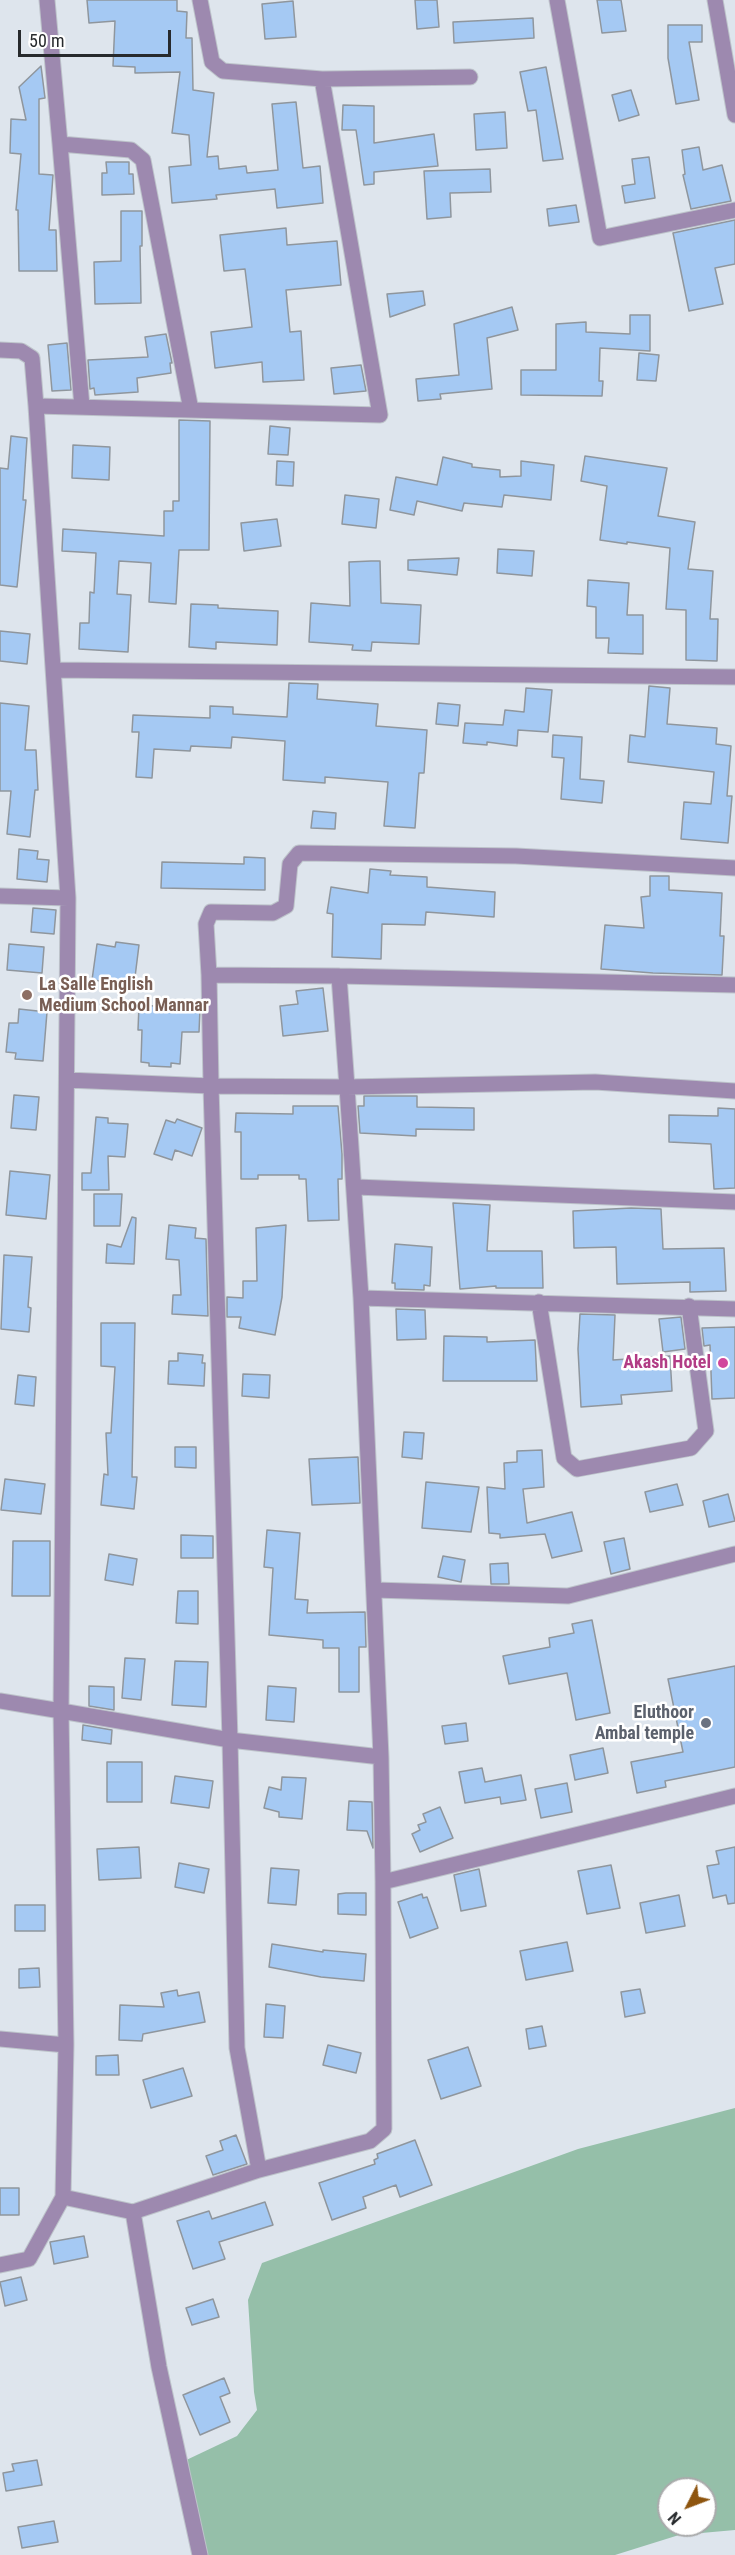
<!DOCTYPE html>
<html>
<head>
<meta charset="utf-8">
<style>
	body { margin:0 }
	#map { position:relative; width:735px; height:2555px; overflow:hidden; background:#dee5ed; font-family:"Roboto Condensed",sans-serif }
	canvas { display:block }
	.north { position:absolute; left:657px; top:2477px; width:60px; height:60px; box-sizing:border-box; background:#fff; border:2px solid #a9aaab; border-radius:50%; rotate:228deg; font-size:16px; font-weight:700; line-height:24px; text-align:center; color:#272a2d }
	.north::after { content:''; display:block; margin:auto; width:21px; height:27px; background:#8e550f; clip-path:polygon(50% 0,100% 100%,50% 72%,0 100%) }
	.scale { position:absolute; left:18px; top:30px; width:153px; height:27px; box-sizing:border-box; border:3px solid #272a2d; border-top:0; padding-left:8px; font-size:18px; line-height:21px; white-space:nowrap; color:#272a2d; -webkit-text-stroke:4px #fff; paint-order:stroke }
</style>
</head>
<body>
<div id="map">
<canvas width="735" height="2555"></canvas>
<div class="north">N</div>
<div class="scale">50 m</div>
</div>
<script>
const context = document.querySelector('canvas').getContext('2d');
context.lineJoin = 'round';
function fillPath(path, color) { context.fillStyle = color; context.fill(path, 'evenodd'); }
function trace(path, color, width, dash) { context.strokeStyle = color; context.lineWidth = width; context.lineCap = dash ? 'butt' : 'round'; context.setLineDash(dash || []); context.stroke(path); }
function label(font, color, halo, rows, align = 'center') {
  context.font = font + ' "Roboto Condensed",sans-serif'; context.lineWidth = 5; context.setLineDash([]); context.textBaseline = 'middle'; context.strokeStyle = halo; context.fillStyle = color; for (const [text, x, y, turn = 0] of rows) {
    context.save(); context.translate(x, y); context.rotate((+turn || 0) * Math.PI / 180); context.textAlign = isNaN(turn) ? turn : align; if (halo) context.strokeText(text, 0, 0); context.fillText(text, 0, 0); context.restore();
  }
}
fillPath(new Path2D(`
	M735 2108V2530L679 2535 615 2555H200L180 2463 237 2436 257 2410 254 2392 248 2300 262 2263 578 2149ZM669 2489H705V2525H669Z`), '#95bfa9');
const building = new Path2D(`
	M87 0H177V11L187 12 186 38H192L193 90 214 93 207 157 218 156 219 169 246 166 247 173 278 170 272 104 296 102 303 168 320 166 323 203 277 208 275 189 216 195 217 199 172 203 169 167 191 165 189 135 172 133 180 72 135 73V67L113 66 115 21 89 23Z
	M415 0H437L439 27 417 29Z
	M597 0H621L626 31 602 33Z
	M293 1 296 37 265 39 262 4Z
	M533 18 534 38 454 43 453 22Z
	M668 25H702V42H689L699 100 676 104 668 58Z
	M41 66 45 98 39 99V174L53 175 49 230H56L57 271H19L18 210H16L21 154 10 153 11 119 26 120 19 87Z
	M546 67 563 159 543 161 536 110 528 111 520 72Z
	M631 90 639 115 619 121 612 95Z
	M343 105 374 106V143L434 134 438 166 374 172V184L364 185 356 130H342Z
	M505 112 507 148 476 150 474 114Z
	M699 147 703 170 722 165 731 201 691 209 683 175 685 174 682 150Z
	M649 157 655 198 625 203 622 186 635 184 632 159Z
	M106 162H129V174H133L134 194 102 195V173H107Z
	M490 169 491 192 450 193 451 217 427 219 424 171Z
	M576 205 579 222 549 226 547 209Z
	M121 211H142V246H140L141 303 95 304 94 262 121 261Z
	M735 220V264L715 268 723 304 689 311 673 233Z
	M286 228 287 245 337 241 341 285 286 290 290 332 301 331 304 380 263 382 262 362 215 368 211 332 252 327 245 269 224 271 220 235Z
	M423 291 425 305 390 317 387 294Z
	M512 307 518 330 487 338 492 389 440 394 441 399 418 401 416 379 459 375 454 324Z
	M630 315H650V351L600 348 599 381H603L602 396 521 395V370H556V324L586 322V332L630 334Z
	M166 334 172 363H170L171 373 137 378 138 392 95 395 94 388 90 389 88 360 148 357 145 337Z
	M67 343 71 390 52 391 48 345Z
	M639 353 659 355 656 381 637 380Z
	M361 365 366 391 334 394 331 368Z
	M179 420 210 421 209 550H179L176 604 149 602 151 563 119 561 117 594 131 595 128 652 79 649 80 623H89L90 592 94 593 96 553 62 551 63 529 164 536V511H173V501H179Z
	M270 426 290 428 288 455 268 454Z
	M11 436 27 438 23 500H26L17 587 0 585V468L8 469Z
	M73 445 110 447 109 480 72 478Z
	M585 456 667 468 658 516 695 522 688 569 713 571 710 619H718L717 661 686 660V610L666 609 670 548 627 542V544L600 540 607 486 581 481Z
	M443 457 472 464V467L500 470V477L521 476V461L554 465 551 500 504 495 502 507 464 503 462 511 417 501 414 515 390 510 396 477 437 485Z
	M277 461 294 462 293 486 276 485Z
	M345 495 379 499 376 528 342 524Z
	M277 519 281 546 244 551 241 523Z
	M498 549 534 551 532 576 497 573Z
	M459 558 457 575 408 570V560Z
	M371 561H380L381 603 421 605 419 644 372 642 371 651 352 650 353 645 309 642 311 603 350 606 349 562Z
	M588 580 629 583 627 615H643V654L608 653 609 638H596V607L587 606Z
	M191 604 218 605V608L278 611 277 645 216 642V649L189 647Z
	M0 631 30 634 27 664 0 661Z
	M289 683 318 684 317 699 378 704 376 726 427 730 424 773H419L415 828 384 826 388 782 325 777V783L283 780 285 741 232 737 231 748 191 746 190 751 154 749 152 778 136 777 139 732H132L133 715 210 718V706L233 707V714L287 717Z
	M649 686 670 688 667 724 717 728 716 744 731 746 727 796H732L728 843 681 839 684 802 711 804 714 772 628 762 630 735 645 737Z
	M526 688 552 690 548 732 518 730 517 746 487 742V745L463 743 465 723 503 725 505 710 524 712Z
	M0 703 29 706 25 750H36L38 790H35L30 837 7 834 11 791H0Z
	M438 703 460 705 458 726 436 724Z
	M553 735 582 737 580 779 604 781 602 803 561 799 564 758 552 757Z
	M313 811 336 813 335 829 311 828Z
	M19 849 38 851 37 859 49 860 47 882 17 879Z
	M244 857 265 858V890L161 888 162 862 244 864Z
	M370 869 391 871 390 875 427 877V887L495 892 494 917 426 912 425 925 382 924 381 959 332 957 333 914 327 913 331 887 368 893Z
	M650 876H669V890L722 893 720 936H724L722 975 653 973 601 969 605 925 644 928 641 897 650 896Z
	M33 908 56 910 54 934 31 932Z
	M116 942 139 945 134 985 92 980 97 944 115 947Z
	M9 944 44 947 42 973 7 970Z
	M323 988 328 1031 283 1036 280 1006 298 1004 296 991Z
	M139 1005 200 1009 199 1032H182L180 1064 171 1063V1067L149 1066V1063L141 1062 142 1030H138Z
	M19 1009 47 1012 43 1061 15 1059 16 1053 6 1052 9 1023H18Z
	M14 1095 39 1097 36 1130 11 1128Z
	M364 1096H417V1107L474 1108V1130L416 1129V1136L360 1133 358 1106H364Z
	M293 1106H338L342 1154V1179H338L339 1220 308 1221 306 1179H299V1175H258V1179H241V1132H235L236 1113 293 1114Z
	M718 1108 735 1109V1188L714 1189 711 1144 669 1142V1115L718 1116Z
	M96 1117 108 1118V1123L128 1124 125 1157 108 1156 109 1190H82V1173H91Z
	M177 1119 202 1128 192 1156 175 1150 172 1160 154 1154 166 1120 175 1123Z
	M10 1171 50 1175 46 1219 6 1215Z
	M94 1194H122L120 1226H94Z
	M453 1203 490 1205 487 1251H542L543 1288H496V1286L460 1289Z
	M631 1208 661 1209 663 1249 724 1248 726 1291 690 1292V1282L617 1284 616 1247 574 1248 573 1211Z
	M132 1217 136 1218 134 1264 106 1263 107 1244 121 1247Z
	M169 1225 196 1228 195 1238 206 1239 208 1316 172 1314 173 1295H181L179 1260 166 1259Z
	M286 1225 282 1297 275 1335 239 1328 241 1317H227V1297L243 1298V1281H257L256 1228Z
	M395 1244 432 1247 430 1286 424 1285V1290L395 1289V1283H392Z
	M4 1255 32 1257 28 1307 31 1308 29 1332 1 1329Z
	M396 1309 425 1310 426 1339 397 1340Z
	M580 1314 615 1315 613 1360 670 1356 672 1391 621 1395 622 1404 581 1407 578 1349Z
	M681 1317 685 1349 663 1352 659 1319Z
	M101 1323H135L132 1477H137L134 1509 101 1505 104 1474 108 1475 106 1433H111L115 1367 101 1366Z
	M735 1327V1398L712 1399 710 1345 704 1346 702 1328Z
	M444 1336 487 1337V1342L535 1340 537 1381H443Z
	M178 1353 203 1355 202 1363H205L204 1386 168 1384 169 1361H178Z
	M243 1374 270 1375 269 1398 242 1396Z
	M18 1375 36 1377 34 1406 15 1404Z
	M404 1432 424 1433 422 1459 402 1457Z
	M175 1447H196V1468L175 1467Z
	M542 1450 544 1487 523 1489 527 1523 572 1512 582 1551 552 1558 545 1534 500 1538V1534L489 1533 487 1487 505 1489 504 1463 517 1462V1451Z
	M358 1457 360 1503 312 1505 309 1459Z
	M5 1479 45 1484 41 1514 1 1510Z
	M426 1482 479 1487 471 1532 422 1528Z
	M677 1484 683 1505 650 1512 645 1492Z
	M728 1494 735 1521 709 1527 703 1501Z
	M267 1530 300 1533 295 1599 308 1600 307 1613 365 1612 366 1647H359V1692H339V1648H323V1640L269 1635 273 1568 264 1567Z
	M181 1535 213 1536V1558H181Z
	M624 1538 630 1569 611 1574 604 1542Z
	M13 1541H50V1596H12Z
	M109 1554 137 1559 133 1585 105 1580Z
	M443 1556 465 1560 461 1582 438 1577Z
	M508 1563 509 1584H491L490 1564Z
	M178 1591H198V1624L176 1623Z
	M592 1620 610 1713 576 1720 567 1673 509 1684 503 1656 550 1647 549 1638 574 1633 572 1624Z
	M125 1658 145 1659 141 1700 122 1698Z
	M175 1661 208 1662 206 1707 172 1705Z
	M735 1666V1767L665 1781 666 1787 637 1793 631 1762 683 1752 668 1679Z
	M89 1686 114 1687V1710L89 1706Z
	M268 1686 296 1688 294 1722 266 1720Z
	M466 1723 468 1741 445 1744 442 1726Z
	M83 1725 112 1730 111 1744 82 1740Z
	M603 1748 608 1773 575 1780 570 1755Z
	M107 1762H142V1802H107Z
	M482 1768 485 1782 521 1775 526 1800 501 1804 500 1797 465 1803 459 1772Z
	M175 1776 213 1781 209 1808 171 1803Z
	M282 1777 306 1778 302 1819 279 1817V1812L264 1808 269 1787 281 1790Z
	M567 1783 572 1812 541 1818 535 1789Z
	M349 1801 372 1802 373 1848 367 1831 347 1830Z
	M440 1807 453 1838 420 1852 412 1834 420 1830 418 1825 426 1822 423 1814Z
	M139 1847 141 1878 99 1880 97 1849Z
	M735 1847V1903L728 1904 726 1895 713 1898 707 1866 719 1864 716 1851Z
	M179 1863 209 1869 204 1893 175 1887Z
	M611 1865 620 1908 587 1914 578 1871Z
	M271 1868 299 1870 296 1905 268 1903Z
	M479 1869 486 1906 461 1911 454 1875Z
	M346 1893H366V1915L338 1914V1894Z
	M422 1894 423 1898 427 1897 438 1928 410 1938 398 1902Z
	M679 1895 685 1926 646 1933 640 1903Z
	M15 1905H45V1931H15Z
	M567 1942 573 1971 526 1980 520 1951Z
	M272 1944 323 1952V1950L366 1954 364 1981 321 1977 269 1967Z
	M39 1968 40 1987 19 1988V1969Z
	M640 1989 645 2013 625 2017 621 1992Z
	M177 1990 178 1996 199 1992 205 2022 143 2034 142 2041 119 2040 120 2005 164 2007 161 1993Z
	M266 2004 285 2006 283 2038 264 2037Z
	M542 2026 546 2046 529 2049 526 2029Z
	M328 2045 361 2053 356 2073 323 2065Z
	M468 2047 481 2086 441 2099 428 2060Z
	M118 2055 119 2075H96V2056Z
	M183 2068 192 2096 151 2108 143 2080Z
	M236 2135 247 2164 213 2175 206 2156 223 2150 220 2141Z
	M415 2140 432 2185 400 2197 396 2185 363 2197 366 2208 332 2220 319 2183 375 2164 374 2160 378 2158 377 2154Z
	M0 2188H19V2215H0Z
	M265 2202 273 2225 219 2242 225 2259 193 2269 177 2221 209 2211 212 2219Z
	M84 2236 88 2257 54 2264 50 2242Z
	M21 2277 27 2300 5 2306 0 2282Z
	M213 2299 219 2317 192 2325 186 2308Z
	M224 2378 230 2393 220 2397 230 2422 200 2435 183 2395Z
	M37 2460 42 2485 6 2491 3 2473 14 2471 12 2464Z
	M54 2521 58 2542 22 2548 18 2527Z`);
fillPath(building, '#a5c9f3');
trace(building, '#8f969d', 1.5);
const minor = new Path2D(`
	M47 0 60 144
	M557 0 600 238 735 210
	M715 0 735 115
	M322 79 470 77
	M0 350 21 351 32 358 36 406 380 415 322 79 223 71 212 62 200 0
	M82 407 60 144 131 150 143 160 191 410
	M54 670 734 677
	M735 868 516 856 299 853 290 864 286 906 273 913 211 912 206 924 209 975 339 976 735 985
	M0 896 68 898
	M339 976 347 1087 595 1082 735 1091
	M67 1080 211 1086 209 975
	M356 1187 735 1202
	M361 1298 735 1309
	M539 1302 564 1458 577 1469 691 1448 706 1431 689 1306
	M375 1590 568 1596 735 1554
	M0 1701 61 1711 68 898 36 406
	M381 1757 383 1882 735 1796
	M0 2039 66 2045 61 1711 230 1740 211 1086 347 1087 361 1298 381 1757 230 1740 237 2048 259 2170 133 2212
	M259 2170 370 2141 384 2129 383 1882
	M63 2197 133 2212 159 2367 200 2555
	M0 2265 29 2259 63 2197 66 2045`);
trace(minor, '#bdc3ca', 17);
trace(minor, '#9d89af', 15);
for (const [x, y, r, color] of [
	[27,995,6,"#8d6e63"],
	[723,1363,6,"#d1479c"],
	[706,1723,6,"#6b7280"]
]) { const dot = new Path2D(); dot.arc(x, y, r, 0, 2 * Math.PI); context.fillStyle = color; context.fill(dot); trace(dot, '#fff', 2); }
label('bold 18px', '#785e54', '#fff', [
	["La Salle English",39,985],
	["Medium School Mannar",39,1006]
], 'left');
label('bold 18px', '#b23c85', '#fff', [
	["Akash Hotel",711,1363]
], 'right');
label('bold 18px', '#5b616d', '#fff', [
	["Eluthoor",694,1713],
	["Ambal temple",694,1734]
], 'right');
</script>
</body>
</html>
